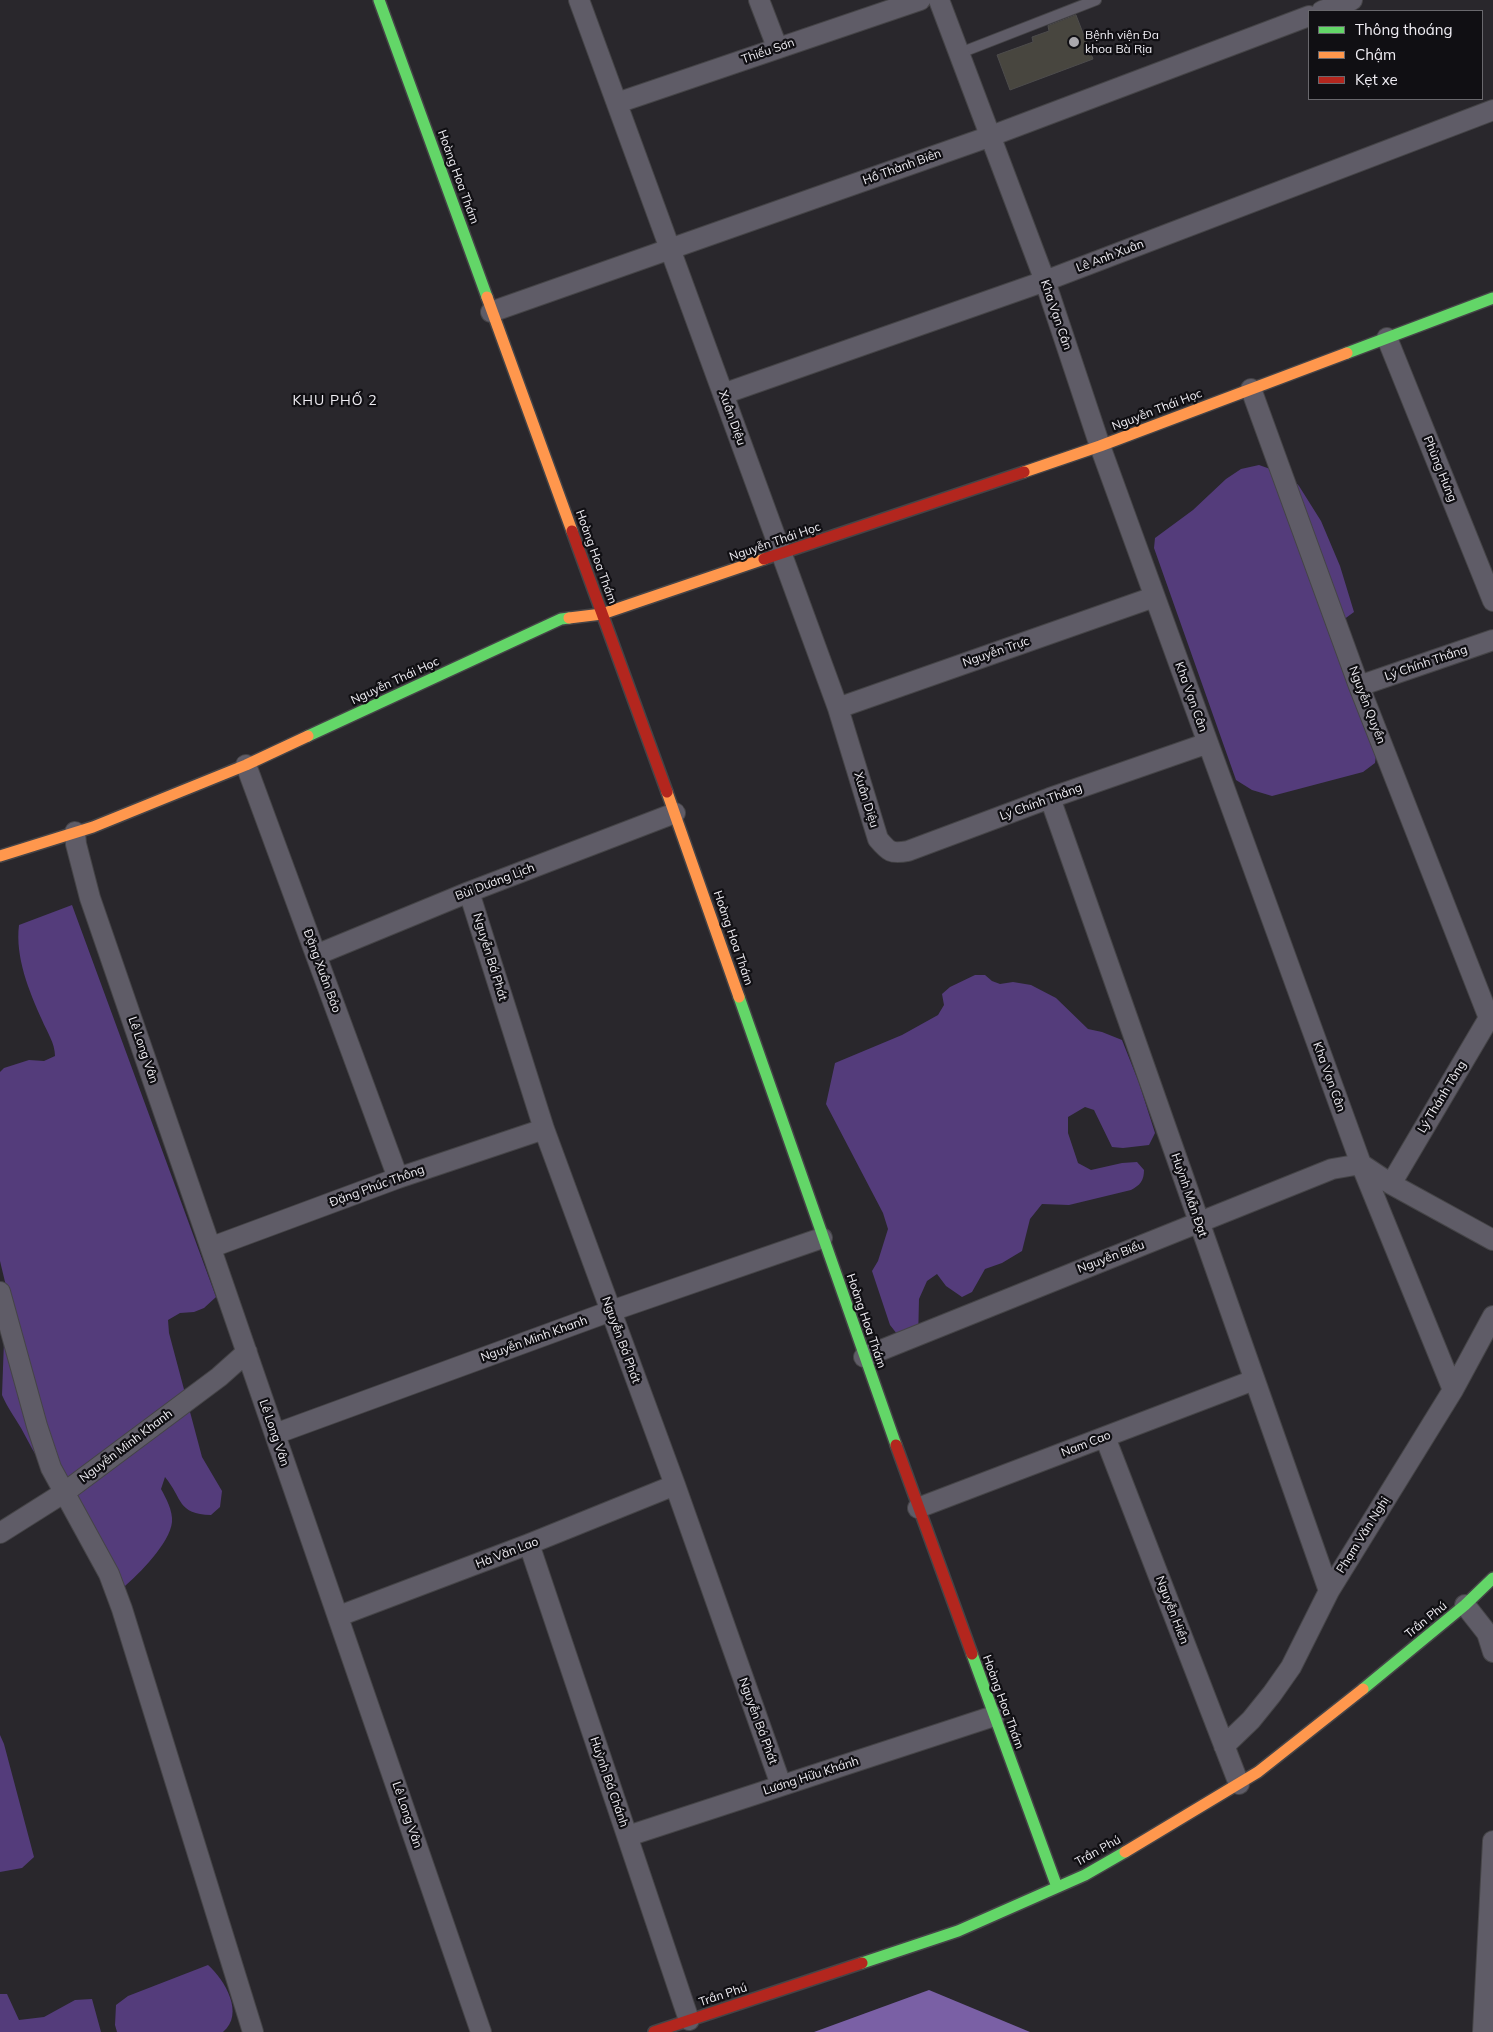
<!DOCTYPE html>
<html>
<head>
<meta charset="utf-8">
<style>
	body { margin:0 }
	#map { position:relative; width:1493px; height:2032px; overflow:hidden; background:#29272c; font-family:Mulish,sans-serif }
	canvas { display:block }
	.legend { position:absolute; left:1308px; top:10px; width:175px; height:90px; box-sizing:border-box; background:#100f13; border:1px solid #69686d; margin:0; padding:6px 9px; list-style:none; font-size:15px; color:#efedf3 }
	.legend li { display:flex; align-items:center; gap:10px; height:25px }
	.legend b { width:25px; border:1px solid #69686d }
</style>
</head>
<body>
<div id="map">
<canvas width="1493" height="2032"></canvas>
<ul class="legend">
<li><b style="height:6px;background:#63d668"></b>Thông thoáng</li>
<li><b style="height:6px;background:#ff974d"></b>Chậm</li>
<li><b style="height:6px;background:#b3261e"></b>Kẹt xe</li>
</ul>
</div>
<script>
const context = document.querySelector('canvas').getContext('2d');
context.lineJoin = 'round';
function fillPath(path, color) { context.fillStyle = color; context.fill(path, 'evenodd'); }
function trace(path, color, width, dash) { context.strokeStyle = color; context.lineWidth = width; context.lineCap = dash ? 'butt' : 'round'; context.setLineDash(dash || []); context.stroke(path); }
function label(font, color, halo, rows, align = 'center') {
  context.font = font + ' Mulish,sans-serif'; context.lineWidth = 4.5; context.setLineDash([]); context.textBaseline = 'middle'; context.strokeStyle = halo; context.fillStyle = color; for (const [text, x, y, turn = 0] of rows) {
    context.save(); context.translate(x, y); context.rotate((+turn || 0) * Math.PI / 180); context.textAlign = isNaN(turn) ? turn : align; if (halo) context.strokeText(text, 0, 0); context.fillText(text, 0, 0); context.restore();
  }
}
fillPath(new Path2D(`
	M1259 465 1290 476 1299 486 1321 521 1340 566 1354 612 1328 631 1367 732 1377 748 1375 763 1363 772 1272 796 1252 790 1236 780 1154 548 1155 538 1193 510 1226 479 1241 469Z
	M72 905 216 1297 204 1308 194 1312 180 1313 168 1320 169 1333 202 1457 222 1491 220 1507 211 1515C177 1514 183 1499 165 1477L161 1489C166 1498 173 1511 172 1522 170 1543 139 1574 124 1587 88 1535 50 1485 21 1428 14 1416 7 1407 2 1395L6 1286 0 1261V1072L4 1068 29 1060 44 1061 55 1056C55 1043 47 1032 42 1020 29 991 15 957 19 925Z
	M975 975H985L992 981 1000 984 1013 982 1031 985 1056 998 1088 1029 1102 1032 1122 1040 1139 1083 1155 1133 1149 1145 1123 1148 1112 1147 1094 1110 1085 1107 1068 1117V1133L1078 1163 1091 1170 1122 1163 1137 1162 1144 1170C1144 1181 1140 1185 1131 1190L1069 1205 1042 1204 1030 1219 1022 1251 1002 1263 985 1269 972 1292 962 1297 946 1286 937 1274 927 1281 919 1299 918 1341 908 1348 890 1325 872 1271 878 1261 888 1229 883 1213 826 1104 835 1063 902 1035 938 1015 944 1005 942 994 950 987Z
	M0 1735 4 1744 34 1857 22 1868 0 1872Z
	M208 1965C225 1980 245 2014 223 2032H117L115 2025 116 2005 128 1996Z
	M0 1994H7L19 2020 44 2017 75 2000 92 1999 101 2032H0Z`), '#543c7b');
fillPath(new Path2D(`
	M929 1990 1030 2032H814Z`), '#7a60a5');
const building = new Path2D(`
	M1076 15 1093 59 1010 90 997 55 1033 42 1032 37 1049 31 1048 26Z`);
fillPath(building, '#48463f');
trace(building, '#4d4c4c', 1);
const lane = new Path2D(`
	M960 53 1096 0`);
const street = new Path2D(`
	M579 0 838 708 878 839C889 852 891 854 908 851L1050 798 1208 743
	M759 0 777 47
	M939 0 1045 281 1100 446 1361 1164 1453 1390
	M1322 11 1352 0
	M617 103 920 0
	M491 312 991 136 1309 16
	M1387 338 1493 601
	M1251 389 1359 686 1489 1018
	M723 394 1045 281 1493 110
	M1359 686 1493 640
	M838 708 1154 597
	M246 765 398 1178
	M1050 798 1329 1591
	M75 832 76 844 90 898 481 2032
	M469 892 544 1129 675 1485 781 1785
	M316 955 469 892 675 813
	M1391 1184 1493 1011
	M212 1247 398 1178 544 1129
	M0 1292 37 1426 51 1468 109 1574 122 1609 253 2032
	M864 1357 1332 1169 1361 1164 1391 1184 1493 1240
	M275 1434 611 1311 822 1238
	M1105 1437 1239 1784
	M918 1508 1254 1380
	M0 1533 65 1492 219 1377 247 1352
	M529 1544 689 2020
	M1465 1605 1487 1633 1493 1652
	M339 1616 529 1544 675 1485
	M1224 1746 1251 1720 1272 1694 1291 1667 1329 1591 1453 1390 1493 1316
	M628 1836 994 1716
	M1483 2032 1493 1841`);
const fast = new Path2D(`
	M379 0 487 297
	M1347 353 1493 298
	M308 736 561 619 569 618
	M739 997 896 1445
	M972 1654 1057 1887
	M1363 1689 1465 1605 1493 1578
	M862 1963 958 1931 1085 1875 1125 1852`);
const slow = new Path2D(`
	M487 297 572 531
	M1024 472 1100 446 1347 353
	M569 618 602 614 764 559
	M667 792 739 997
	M0 856 93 827 246 765 308 736
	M1125 1852 1258 1772 1363 1689`);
const jam = new Path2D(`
	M572 531 667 792
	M764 559 1024 472
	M896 1445 972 1654
	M654 2032 862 1963`);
trace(lane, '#454447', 12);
trace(street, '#454447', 22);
trace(fast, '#454447', 14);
trace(slow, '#454447', 14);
trace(jam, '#454447', 14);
trace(lane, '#5f5c67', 10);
trace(street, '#5f5c67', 20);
trace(fast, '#63d668', 11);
trace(slow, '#ff974d', 11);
trace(jam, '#b3261e', 11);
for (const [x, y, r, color] of [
	[1074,42,6,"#aaa8ad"]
]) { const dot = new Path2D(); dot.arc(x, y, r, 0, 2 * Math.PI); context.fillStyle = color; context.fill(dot); trace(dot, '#100f13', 2); }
label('12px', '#efedf3', '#100f13', [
	["Bệnh viện Đa",1085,35],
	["khoa Bà Rịa",1085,49]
], 'left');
label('12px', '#efedf3', '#100f13', [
	["Thiếu Sơn",768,51,-19],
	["Hồ Thành Biên",902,167,-20],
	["Hoàng Hoa Thám",458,177,70],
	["Lê Anh Xuân",1110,256,-21],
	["Kha Vạn Cân",1056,315,71],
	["Nguyễn Thái Học",1157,410,-21],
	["Xuân Diệu",732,418,70],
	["Phùng Hưng",1440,469,68],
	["Nguyễn Thái Học",775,542,-19],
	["Hoàng Hoa Thám",596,557,70],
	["Nguyễn Trực",996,652,-19],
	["Lý Chính Thắng",1426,663,-19],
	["Nguyễn Thái Học",395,681,-25],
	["Kha Vạn Cân",1191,697,70],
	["Nguyễn Quyền",1367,705,69],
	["Xuân Diệu",866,800,73],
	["Lý Chính Thắng",1041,802,-20],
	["Bùi Dương Lịch",495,882,-21],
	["Hoàng Hoa Thám",733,938,71],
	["Nguyễn Bá Phát",490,957,73],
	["Đặng Xuân Bảo",322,971,70],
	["Lê Long Vân",143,1050,71],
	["Kha Vạn Cân",1329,1077,70],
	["Lý Thánh Tông",1442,1097,-59],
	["Đặng Phúc Thông",377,1186,-20],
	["Huỳnh Mẫn Đạt",1189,1195,71],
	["Nguyễn Biểu",1111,1257,-21],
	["Hoàng Hoa Thám",866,1321,71],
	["Nguyễn Minh Khanh",534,1339,-20],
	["Nguyễn Bá Phát",621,1340,70],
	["Lê Long Vân",274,1433,71],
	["Nam Cao",1086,1444,-21],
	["Nguyễn Minh Khanh",126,1446,-37],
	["Phạm Văn Nghị",1363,1535,-58],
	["Hà Văn Lao",507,1553,-21],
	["Nguyễn Hiền",1172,1610,69],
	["Trần Phú",1426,1620,-39],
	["Hoàng Hoa Thám",1003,1702,70],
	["Nguyễn Bá Phát",758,1721,70],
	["Lương Hữu Khánh",811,1776,-18],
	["Huỳnh Bá Chánh",609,1782,71],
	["Lê Long Vân",407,1815,71],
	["Trần Phú",1098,1851,-29],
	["Trần Phú",723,1995,-18]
]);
context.letterSpacing = '1px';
label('14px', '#efedf3', '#100f13', [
	["KHU PHỐ 2",335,401]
]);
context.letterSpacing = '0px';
</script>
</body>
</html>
